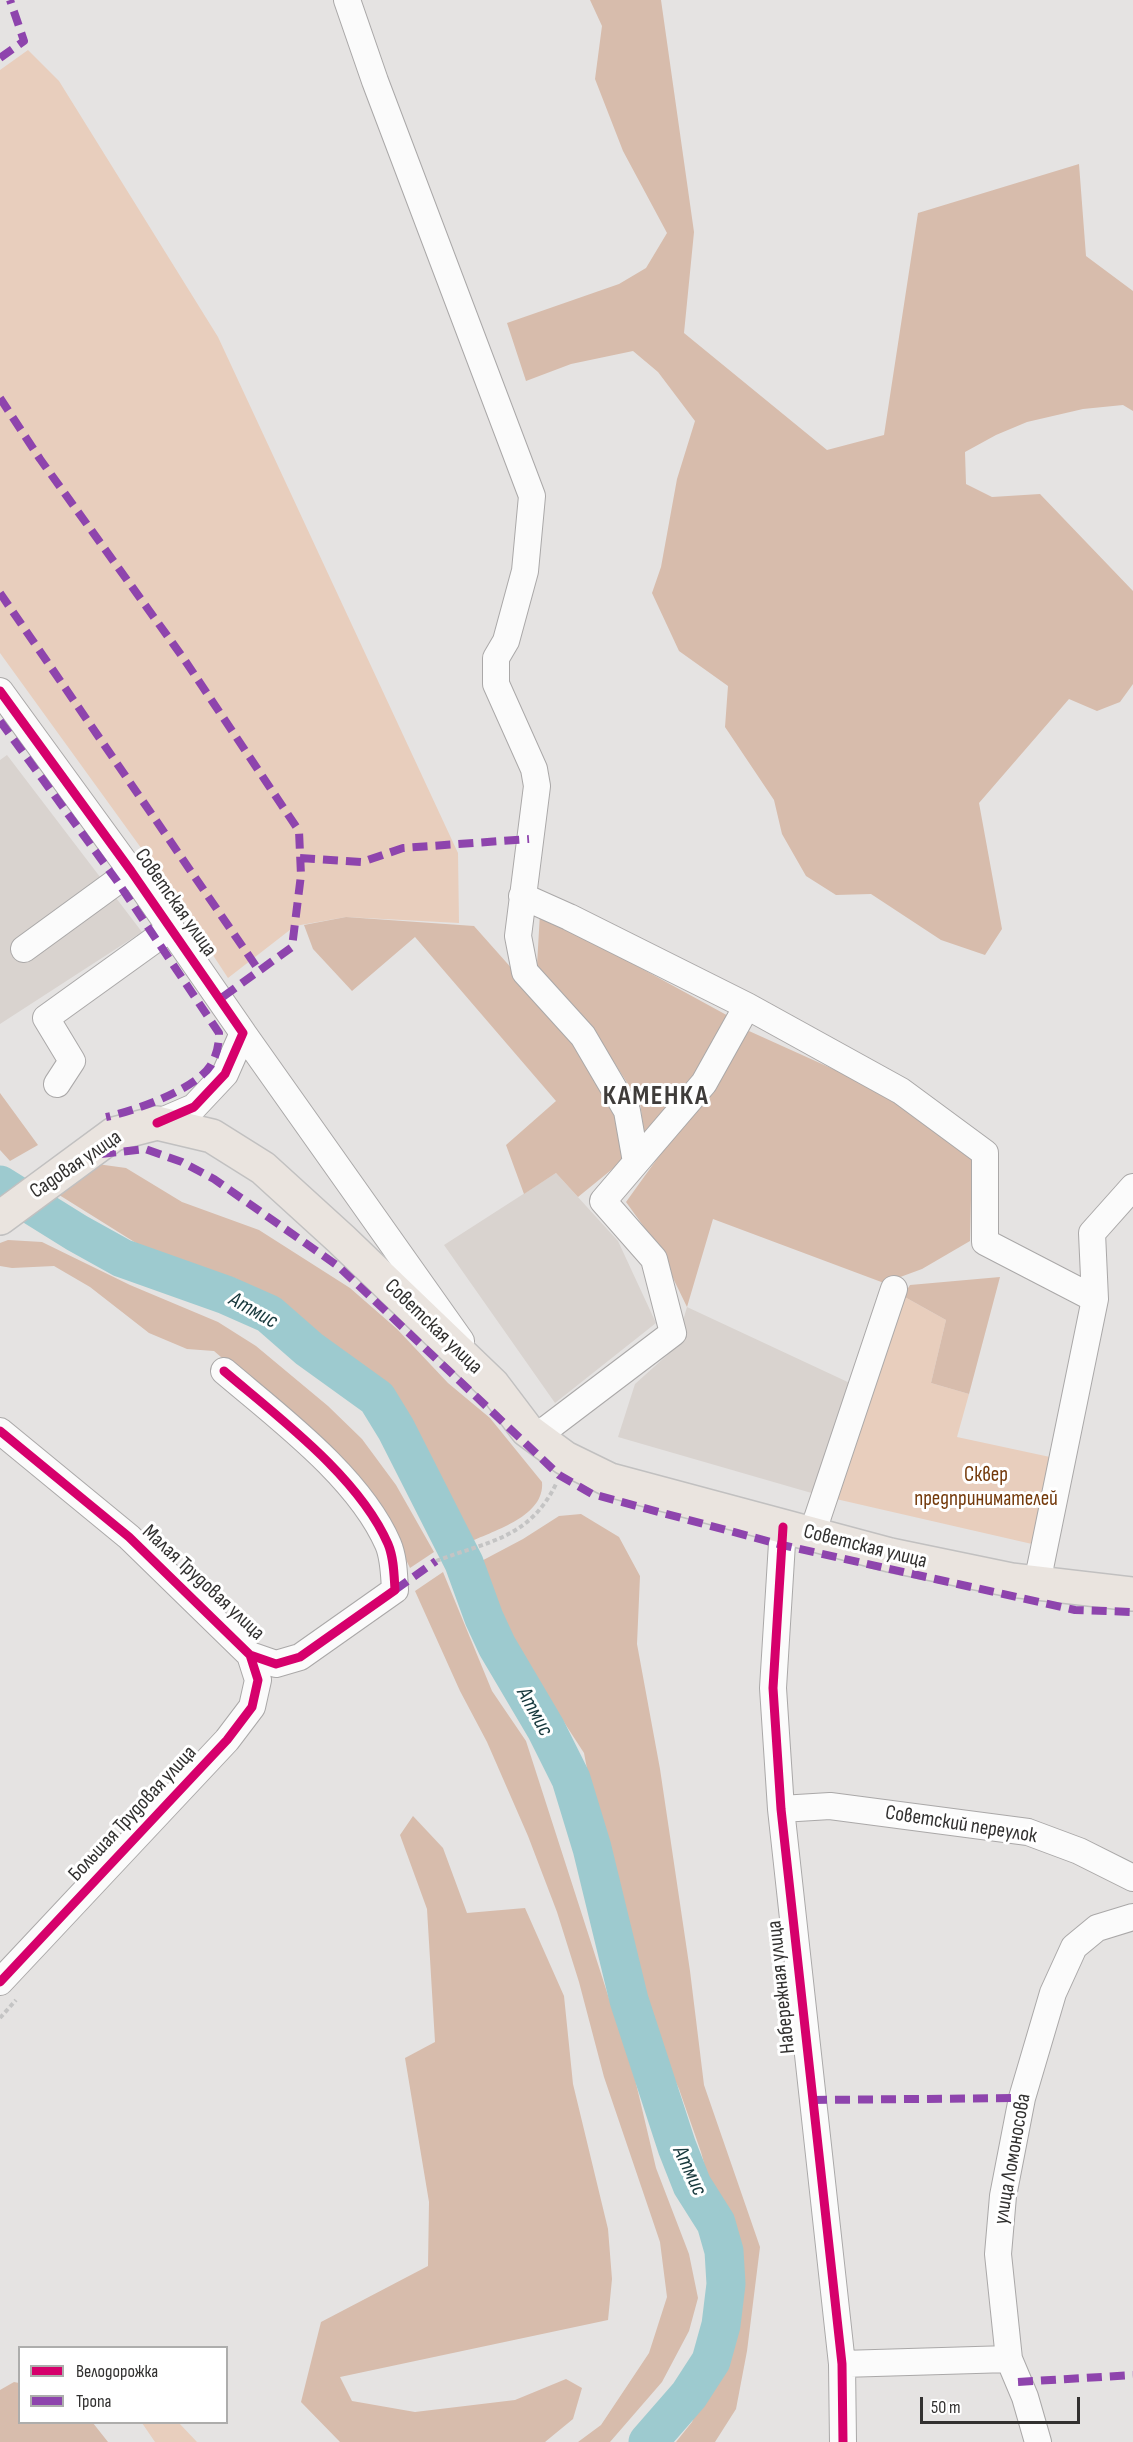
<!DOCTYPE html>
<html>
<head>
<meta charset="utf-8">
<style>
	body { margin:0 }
	#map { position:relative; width:1133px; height:2442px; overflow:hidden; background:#e5e3e2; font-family:"Sofia Sans Condensed",sans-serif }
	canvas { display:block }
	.legend { position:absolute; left:18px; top:2346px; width:210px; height:78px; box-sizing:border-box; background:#fff; border:2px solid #adadac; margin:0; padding:8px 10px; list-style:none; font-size:18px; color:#323130 }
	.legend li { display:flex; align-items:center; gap:12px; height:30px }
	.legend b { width:30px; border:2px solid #adadac }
	.scale { position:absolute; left:920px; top:2397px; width:160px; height:27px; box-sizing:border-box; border:3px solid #323130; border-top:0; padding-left:8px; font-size:18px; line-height:21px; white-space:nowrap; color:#323130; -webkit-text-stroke:4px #fff; paint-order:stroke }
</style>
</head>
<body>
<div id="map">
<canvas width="1133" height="2442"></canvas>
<ul class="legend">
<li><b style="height:8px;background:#d6006c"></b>Велодорожка</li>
<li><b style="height:8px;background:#8e44ad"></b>Тропа</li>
</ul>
<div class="scale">50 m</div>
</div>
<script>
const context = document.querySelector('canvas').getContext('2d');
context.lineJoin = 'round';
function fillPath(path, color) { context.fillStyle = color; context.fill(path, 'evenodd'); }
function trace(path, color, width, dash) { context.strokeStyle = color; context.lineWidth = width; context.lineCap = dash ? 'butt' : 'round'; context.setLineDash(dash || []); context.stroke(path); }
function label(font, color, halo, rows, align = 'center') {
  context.font = font + ' "Sofia Sans Condensed",sans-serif'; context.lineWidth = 6; context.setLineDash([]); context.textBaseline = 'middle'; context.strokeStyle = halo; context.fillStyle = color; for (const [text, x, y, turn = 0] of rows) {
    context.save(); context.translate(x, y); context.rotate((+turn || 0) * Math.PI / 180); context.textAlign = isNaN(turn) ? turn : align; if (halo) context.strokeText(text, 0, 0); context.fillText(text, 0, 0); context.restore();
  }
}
fillPath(new Path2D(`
	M7 755 142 932 0 1024V760Z
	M556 1173 618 1241 656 1323 555 1403 444 1245Z
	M687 1307 852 1384 815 1494 618 1437 635 1384 675 1348Z`), '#d9d3cf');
fillPath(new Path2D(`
	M28 50 59 81 218 337 458 853 459 923 346 917 295 926 228 978 157 870 0 653V70Z
	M903 1296 946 1320 931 1383 969 1394 957 1437 1050 1457 1032 1544 836 1499Z
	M142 2423H179L197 2442H155Z`), '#e8cebd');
fillPath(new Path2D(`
	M590 0H661L694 232 684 333 827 450 884 435 918 213 1079 164 1086 256 1133 291V411L1123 405 1083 409 1027 422 996 435 965 452 966 484 992 497 1040 494 1133 591V684L1120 702 1097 711 1069 699 979 803 1002 929 985 955 941 940 871 894 836 895 806 876 782 834 774 800 725 727 728 686 679 651 652 593 661 567 677 479 695 421 658 372 633 351 571 364 526 381 507 323 619 284 646 268 667 233 623 151 595 79 602 26Z
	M540 913 732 1018 692 1078 645 1138 640 1103 592 1028 537 965Z
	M346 917 474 926 562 1025 616 1099 626 1141 621 1162 578 1197 556 1173 524 1194 506 1145 556 1101 415 937 352 991 313 949 304 925Z
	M749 1031 895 1097 972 1157 970 1241 922 1269 884 1283 713 1219 687 1307 657 1245 626 1202Z
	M0 1093 38 1145 10 1161 0 1150Z
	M97 1164 126 1168 182 1202 259 1230 350 1288 397 1329 448 1383 490 1418 542 1482C545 1516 495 1530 470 1542L446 1503 410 1424 375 1381 311 1336 277 1305 237 1279 144 1248 56 1193Z
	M8 1240 42 1242 130 1285 218 1322 256 1346 328 1406 362 1439 396 1485 434 1552 410 1568 393 1533 340 1455 302 1420 256 1387 214 1351 187 1349 149 1333 90 1287 54 1266 12 1268 0 1266V1243Z
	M1000 1277 969 1394 931 1383 946 1320 903 1296 910 1285Z
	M581 1514 619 1537 640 1576 637 1644 660 1769 690 1971 704 2085 760 2247 747 2351 736 2409 715 2442H676L692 2422 717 2363 727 2325 732 2284 733 2231 713 2197 701 2152 679 2089 649 2025 627 1950 596 1816 584 1753 488 1605 472 1566 523 1539 559 1516Z
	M443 1572 492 1691 526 1741 635 2079 656 2168 689 2254 698 2298 689 2331 662 2382 610 2442H578L601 2425 649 2353 667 2297 660 2242 604 2077 579 1982 557 1912 528 1836 487 1742 460 1691 415 1591Z
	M413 1816 443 1848 467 1913 525 1908 564 1996 573 2084 608 2229 612 2279 608 2320 340 2377 352 2401 415 2412 515 2400 566 2379 582 2388 573 2419 545 2442H340L301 2402 321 2322 428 2266 429 2202 405 2058 435 2042 427 1909 400 1835Z
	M14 2382 19 2383 20 2422 93 2423 108 2442H0V2390Z`), '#d7bcac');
trace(new Path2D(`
	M0 1185 77 1233 122 1258 226 1295 269 1314 309 1349 377 1398 396 1429 464 1563 484 1618 497 1646 546 1729 571 1779 592 1848 629 2000 677 2147 692 2185 716 2223 724 2251 726 2284 721 2325 711 2361 689 2395 648 2442`), '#9dcacf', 39);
const minor = new Path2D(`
	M347 0 375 81 532 496 525 571 506 641 496 658V684L534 769 537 786 518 936 525 972 583 1036 627 1111 636 1162
	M0 691 131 871 243 1033 225 1074 194 1107 157 1123
	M522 896 569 917 747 1006 901 1091 985 1153V1242L1095 1299
	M24 949 131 871
	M243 1033 461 1341
	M57 1084 72 1061 46 1018 171 928
	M0 1431 129 1537 250 1655 276 1664 300 1657 395 1590C394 1575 394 1558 388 1544 359 1477 278 1417 224 1371
	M536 1437 673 1333 654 1259 603 1201 704 1083 747 1006
	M783 1527 773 1688 781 1809 842 2364 843 2442
	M812 1534 894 1289
	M1037 1583 1095 1299 1092 1233 1133 1187
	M781 1809 830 1806 1028 1832 1079 1851 1133 1878
	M0 1982 227 1740 252 1707 258 1680 250 1655
	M842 2364 1009 2359
	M1038 2442 1025 2397 1009 2359 998 2254 1003 2196 1022 2098 1053 1993 1074 1947 1097 1928 1133 1917`);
const major = new Path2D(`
	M0 1218 114 1134 157 1123 212 1136 263 1168 341 1239 493 1385 527 1430 565 1458 610 1480 890 1555 1011 1580 1133 1594`);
trace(minor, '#aaa8a8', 28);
trace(major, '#c1c0c0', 36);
trace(new Path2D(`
	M436 1561C488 1541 529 1539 556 1484
	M0 2018 16 2000`), '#c4c4c4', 4, [4.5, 3]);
trace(minor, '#fbfbfb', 26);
trace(major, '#eae4df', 33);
trace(new Path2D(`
	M0 58 24 41 10 0
	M0 398 40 459 184 659 299 831 301 875 292 947 220 999
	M0 593 260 972
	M0 721 117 881 219 1033C219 1045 217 1054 211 1065 195 1090 134 1111 106 1117
	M300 858 362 862 403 848 529 839
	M101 1154 145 1149 182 1162 214 1179 338 1266 559 1475 592 1494 782 1545 1075 1610 1133 1612
	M395 1590 436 1561
	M812 2100 1022 2098
	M1018 2382 1133 2375`), '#8e44ad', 8, [15, 8]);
trace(new Path2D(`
	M0 691 131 871 243 1033 225 1074 194 1107 157 1123
	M0 1431 129 1537 250 1655 276 1664 300 1657 395 1590C394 1575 394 1558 388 1544 359 1477 278 1417 224 1371
	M783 1527 773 1688 781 1809 842 2364 843 2442
	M0 1982 227 1740 252 1707 258 1680 250 1655`), '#d6006c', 9);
label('21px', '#323130', '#fff', [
	["Советская улица",175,903,55],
	["Садовая улица",76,1165,-34],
	["Советская улица",433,1327,44],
	["Советская улица",865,1547,14],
	["Малая Трудовая улица",203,1583,43],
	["Большая Трудовая улица",133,1814,-47],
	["Советский переулок",961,1825,9],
	["Набережная улица",782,1987,-96],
	["улица Ломоносова",1013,2159,-80]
]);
label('21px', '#73390a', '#fff', [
	["Сквер",986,1476],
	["предпринимателей",986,1500]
]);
label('italic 22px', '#17383c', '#fff', [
	["Атмис",253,1311,29],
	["Атмис",534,1712,61],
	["Атмис",689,2171,65]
]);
context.letterSpacing = '1.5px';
label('bold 27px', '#3f3c3a', '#fff', [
	["КАМЕНКА",656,1097]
]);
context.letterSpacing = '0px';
</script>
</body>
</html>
